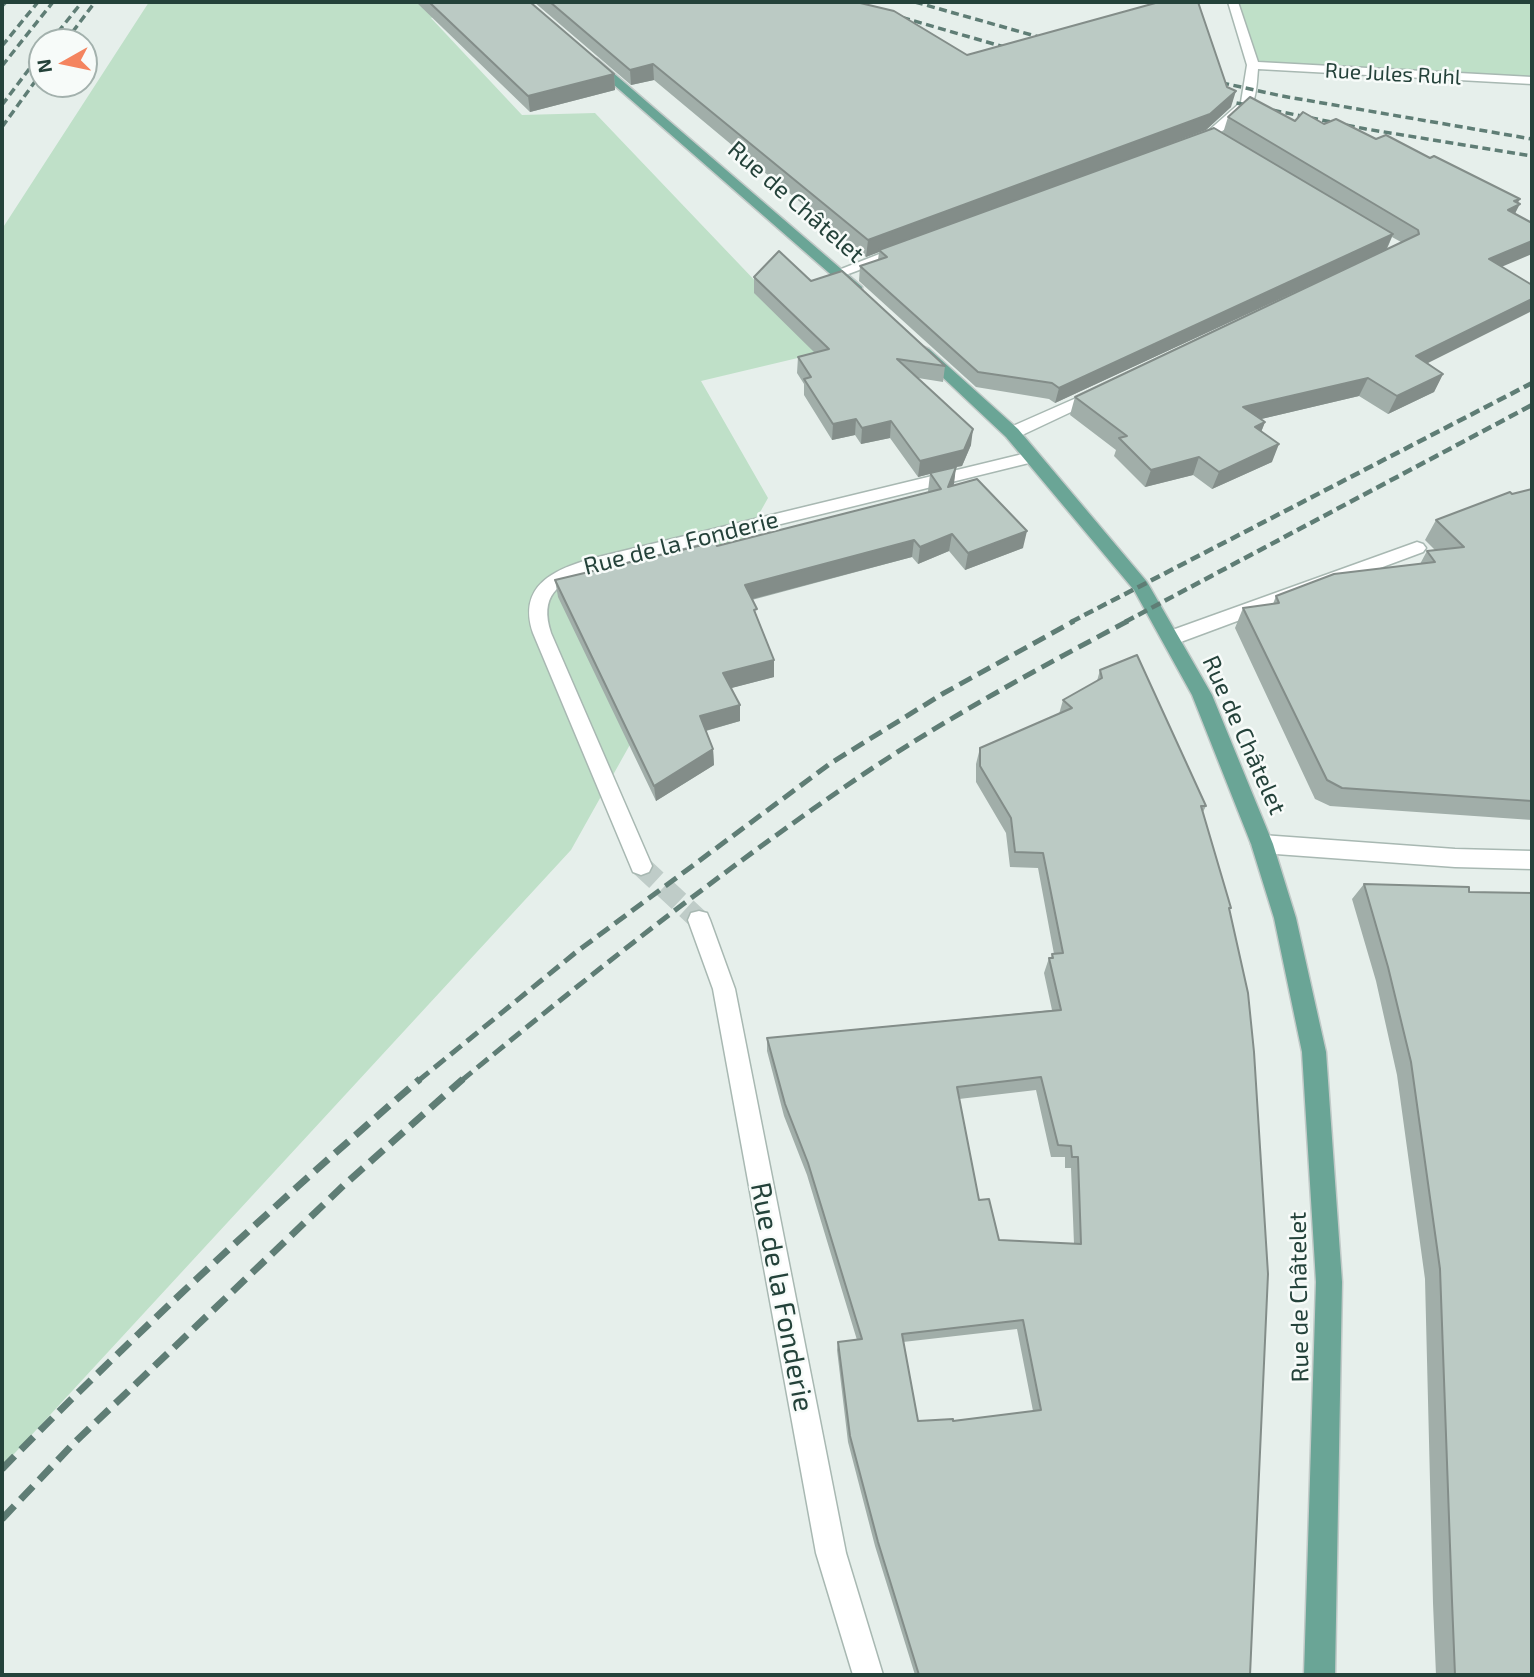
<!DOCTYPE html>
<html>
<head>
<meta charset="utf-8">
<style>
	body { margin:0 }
	#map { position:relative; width:1534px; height:1677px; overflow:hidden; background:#e6efeb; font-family:"Exo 2",sans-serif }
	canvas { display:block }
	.frame { position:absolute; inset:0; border:4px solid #24423a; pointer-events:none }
	.north { position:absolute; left:28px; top:28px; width:70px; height:70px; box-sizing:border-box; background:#f7fbf9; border:2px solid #a3b1ad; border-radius:50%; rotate:261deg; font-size:19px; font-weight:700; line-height:28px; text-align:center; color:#24423a }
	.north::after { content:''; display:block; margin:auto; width:24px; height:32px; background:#f4845f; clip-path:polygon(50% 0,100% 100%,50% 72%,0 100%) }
</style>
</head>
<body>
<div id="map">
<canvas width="1534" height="1677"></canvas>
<div class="frame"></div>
<div class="north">N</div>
</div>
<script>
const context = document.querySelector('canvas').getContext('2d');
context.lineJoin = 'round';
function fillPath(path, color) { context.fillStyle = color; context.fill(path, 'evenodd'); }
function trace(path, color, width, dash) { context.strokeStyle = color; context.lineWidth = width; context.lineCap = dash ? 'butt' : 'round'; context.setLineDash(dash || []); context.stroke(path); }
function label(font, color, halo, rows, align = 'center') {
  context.font = font + ' "Exo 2",sans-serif'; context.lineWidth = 5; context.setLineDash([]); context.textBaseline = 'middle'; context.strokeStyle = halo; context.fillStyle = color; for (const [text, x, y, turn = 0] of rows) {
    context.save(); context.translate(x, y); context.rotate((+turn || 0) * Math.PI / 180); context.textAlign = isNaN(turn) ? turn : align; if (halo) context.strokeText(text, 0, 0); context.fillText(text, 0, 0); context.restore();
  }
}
fillPath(new Path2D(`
	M149 2H456L462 7 431 18 522 115 595 113 823 352 701 381 768 498 571 850 2 1467V229Z
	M1230 2H1532V80L1253 65Z`), '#bfe0c8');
trace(new Path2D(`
	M641 866 699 920`), '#bfccc8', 21, [21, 10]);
const minor = new Path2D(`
	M1228 2H1238L1258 62 1532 77V84L1258 69C1257 79 1257 92 1253 102 1248 117 1203 147 1187 145V139L1207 132 1241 102 1247 65Z
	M905 244 912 248 910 251 843 276H833L831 273Z
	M1099 388 1105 390 1107 393 1105 396 1018 437 1012 438 1004 433 1006 429Z
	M1031 452 1037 453 1039 457 1037 461 590 571C557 583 539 596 551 633L652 866 649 872 641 875 633 872 533 633C517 585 555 569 594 558Z
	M1417 542 1423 544 1426 548 1423 552 1178 643H1164L1162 638 1164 633Z
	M1262 835 1455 849 1532 851V869L1455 867 1262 853 1255 850 1251 844 1255 838Z
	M699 911 707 913 710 920 735 989 846 1553 883 1675H853L816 1553 713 989 688 920 691 913Z`);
const major = new Path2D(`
	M589 59H597L862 287V293H852L589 63Z
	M924 347 929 349 1018 429 1147 582 1212 695 1273 844 1296 918 1326 1052 1342 1282 1335 1675H1304L1316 1282 1302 1052 1274 918 1251 844 1192 695 1134 590 1006 437 919 355 916 352Z`);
trace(minor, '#a8b8b2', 3);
trace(major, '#c2cac8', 3);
fillPath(minor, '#fff');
fillPath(major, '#6aa596');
trace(new Path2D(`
	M915 2 1053 41
	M2 6 6 2
	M890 14 1018 51
	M50 42 82 2
	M65 42 95 2
	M2 46 38 2
	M2 66 53 2
	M1209 80 1282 96 1532 139
	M1212 98 1366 129 1532 156
	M2 105 42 52
	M2 127 42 72`), '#5f7d75', 3.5, [8, 4.5]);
trace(new Path2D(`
	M1071 622 1532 383
	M1125 622 1532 405`), '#5f7d75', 4.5, [10, 5]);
trace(new Path2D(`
	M418 1081 575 953 831 763 944 693 1074 621
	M461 1081C587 977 715 876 849 784 938 723 1033 671 1128 621`), '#5f7d75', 5, [14, 7]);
trace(new Path2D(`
	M2 1469C135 1333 276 1203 420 1079
	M2 1519 75 1442 344 1185 463 1079`), '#5f7d75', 7, [18, 9]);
fillPath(new Path2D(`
	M416 2H530L614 74 615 90 530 112Z
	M534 2H856L967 55 1231 107 1206 130 1072 180 1223 133 1228 117 1295 121 1324 124 1376 139 1518 203 1502 267 1428 363 1443 374 1434 392 1388 414 1359 396 1261 419 1265 422 1261 432 1272 462 1212 489 1193 475 1145 487 1114 456 1116 450 1070 415 1075 397 1342 270 1055 403 1049 399 976 387 859 281 860 266 878 260 879 252 866 257 654 80 631 85ZM1392 237 1401 242 1387 249Z
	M754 277 811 281 945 366 943 382 918 378 971 445 962 466 956 467 953 486 1023 548 965 570 949 551 918 564 912 557 752 600 774 677 731 688 740 705V721L706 731 713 749 714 765 656 801 558 597 555 580 717 546 929 492 928 491 930 474 918 477 890 438 861 444 855 435 832 440 804 395V384L797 373 798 357 815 353 754 293Z
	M1532 489V820L1330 806 1315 799 1235 628 1243 608 1273 604 1276 596 1420 564 1427 551 1435 550 1425 540 1436 520 1512 494Z
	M1100 670 1206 806 1203 812 1231 908 1229 911 1250 1675H915L875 1546 848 1442 837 1350 838 1342 857 1340 807 1175 784 1116 767 1051V1038L1052 1010 1044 973 1049 958H1051L1052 954H1054L1038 868 1010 867 1006 833 976 782V764L980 748 1059 714 1063 700 1097 681ZM1036 1090 1051 1157H1065V1168H1071L1074 1244 999 1240 979 1200 959 1099ZM1017 1329 1033 1411 953 1421H918L903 1342Z
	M1364 884 1469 887 1532 1675H1436L1433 1603 1425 1279 1397 1075 1376 981 1352 899Z`), '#a1aea9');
fillPath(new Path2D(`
	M653 64 654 80 631 85 630 70Z
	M614 74 615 90 530 112 528 96Z
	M1236 91 1231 107 1206 130 880 252 879 250V252L866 257 868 240Z
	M1520 199 1516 206 1520 204 1511 221 1508 210 1514 201Z
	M1393 234 1386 250 1055 403 1059 388Z
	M1532 241V254L1480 276 1489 259Z
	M1532 299V311L1408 373 1416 356Z
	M1443 374 1434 392 1388 414 1397 396Z
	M1368 378 1359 396 1236 425 1243 407Z
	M856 419 855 435 832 440 833 424Z
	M891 421 890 438 861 444 862 428Z
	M1265 422 1258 440 1255 427Z
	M973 429 971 445 962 466 956 467 954 484 945 504 948 487 956 467 918 477 920 461Z
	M1279 444 1272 462 1212 489 1219 472Z
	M1199 457 1193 475 1145 487 1151 470Z
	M1027 531 1023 548 965 570 968 553Z
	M952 534 949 551 918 564 920 547Z
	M914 540 912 557 745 601V585Z
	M774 660V677L724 690 723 673Z
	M740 705V721L701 732 700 716Z
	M713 749 714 765 656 801 654 786Z`), '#838d89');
const building = new Path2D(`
	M429 2H530L614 74 528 96Z
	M550 2H856L894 11 967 55 1159 2H1198L1227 87 1236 91 1210 114 868 240 653 64 630 70Z
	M1250 97 1295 121 1303 112 1324 124 1336 119 1376 139 1386 135 1430 158 1434 156 1520 199 1514 201 1520 204 1508 210 1532 223V241L1489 259 1532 285V299L1416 356 1443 374 1397 396 1368 378 1243 407 1265 422 1255 427 1279 444 1219 472 1199 457 1151 470 1119 438 1127 436 1075 397 1419 234 1418 230 1228 117Z
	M1214 128 1393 234 1059 388 1052 383 978 372 860 266 887 257 879 250Z
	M779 251 811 281 842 271 945 366 897 359 973 429 964 450 920 461 891 421 862 428 856 419 833 424 804 379 811 377 798 357 829 349 754 277Z
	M956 467 948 487 977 479 1027 531 968 553 952 534 920 547 914 540 745 585 757 609 754 610 774 660 723 673 740 705 700 716 713 749 654 786 555 580 715 542 717 546 941 489 930 473Z
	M1532 489V801L1342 788 1327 780 1243 608 1279 603 1276 596 1334 574 1435 562 1427 551 1464 547 1436 520 1510 492 1512 494Z
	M1137 655 1206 806H1201L1231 908H1229L1248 993 1254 1052 1268 1274 1250 1675H919L878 1542 850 1436 838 1342 862 1339 808 1163 785 1104 767 1038 1061 1010 1049 958H1053L1052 954 1063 953 1043 853 1015 852 1011 818 980 766V748L1072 708 1063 700 1102 678 1100 670ZM1041 1077 1058 1145 1071 1146 1072 1157H1078L1081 1244 999 1240 989 1199 979 1200 957 1087ZM1023 1320 1041 1410 953 1421V1419L918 1421 902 1334Z
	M1364 884 1469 887V892L1532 893V1675H1455L1452 1601 1440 1269 1411 1062 1388 967Z`);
fillPath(building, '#bbcac4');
trace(building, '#838d89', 2);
label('21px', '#24423a', '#f7fbf9', [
	["Rue Jules Ruhl",1393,74,3]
]);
label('24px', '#24423a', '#f7fbf9', [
	["Rue de Châtelet",796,202,41],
	["Rue de la Fonderie",681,543,-14],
	["Rue de Châtelet",1244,735,66],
	["Rue de Châtelet",1299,1297,-91]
]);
label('28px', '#24423a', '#f7fbf9', [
	["Rue de la Fonderie",782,1297,79]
]);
</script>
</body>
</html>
